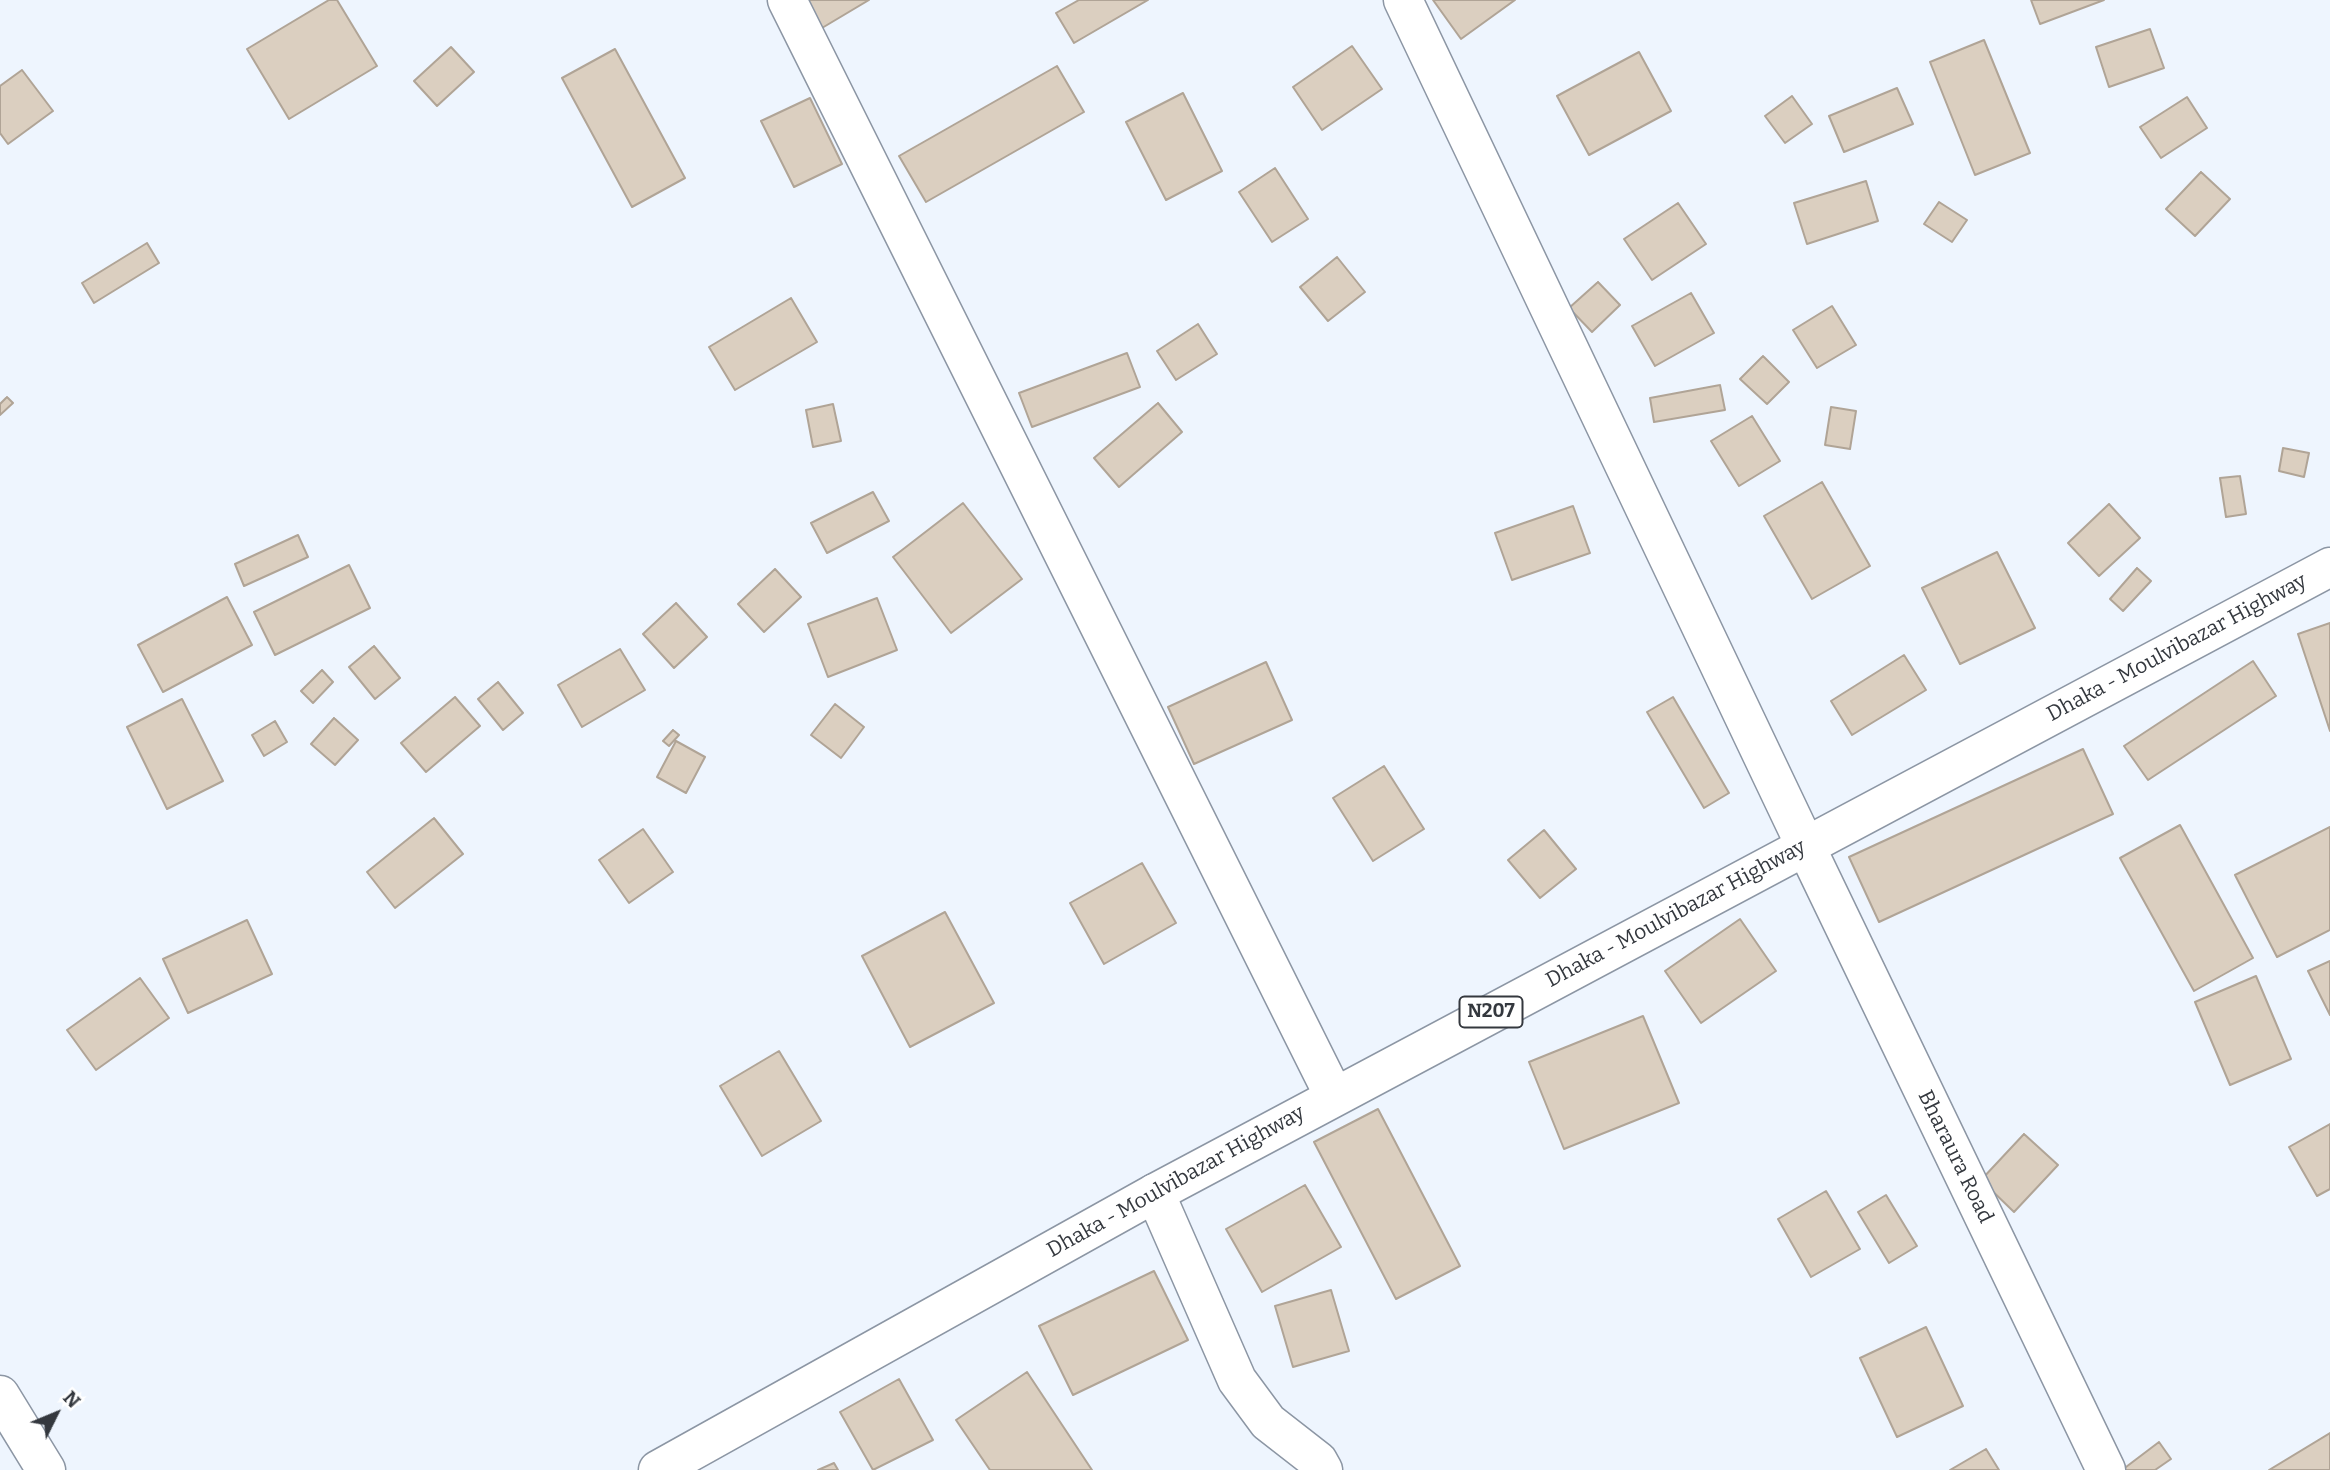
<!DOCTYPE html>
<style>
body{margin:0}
#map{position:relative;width:2330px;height:1470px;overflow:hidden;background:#eef5fe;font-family:Bitter,serif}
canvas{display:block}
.north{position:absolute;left:21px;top:1379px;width:70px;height:70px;-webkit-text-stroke:5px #fff;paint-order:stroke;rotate:47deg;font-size:19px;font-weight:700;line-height:28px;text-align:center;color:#34383e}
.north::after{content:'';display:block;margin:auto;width:24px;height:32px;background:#34383e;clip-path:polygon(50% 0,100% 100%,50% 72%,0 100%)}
</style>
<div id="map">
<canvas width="2330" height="1470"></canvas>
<div class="north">N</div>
</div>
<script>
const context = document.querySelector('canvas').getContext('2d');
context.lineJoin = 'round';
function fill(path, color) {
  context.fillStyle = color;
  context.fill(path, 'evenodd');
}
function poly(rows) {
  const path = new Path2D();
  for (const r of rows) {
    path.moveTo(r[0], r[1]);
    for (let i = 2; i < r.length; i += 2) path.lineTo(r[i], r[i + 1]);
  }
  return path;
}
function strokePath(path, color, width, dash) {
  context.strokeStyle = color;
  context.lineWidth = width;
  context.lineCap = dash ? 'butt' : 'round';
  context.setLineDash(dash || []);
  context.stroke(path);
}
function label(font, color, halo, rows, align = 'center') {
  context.font = font + ' Bitter,serif';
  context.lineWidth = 5;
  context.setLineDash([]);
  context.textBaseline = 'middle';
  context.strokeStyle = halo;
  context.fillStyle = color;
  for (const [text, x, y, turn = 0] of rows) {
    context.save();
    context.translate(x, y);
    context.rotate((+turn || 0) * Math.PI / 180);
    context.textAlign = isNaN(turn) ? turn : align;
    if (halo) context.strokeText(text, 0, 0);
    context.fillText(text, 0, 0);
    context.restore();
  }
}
const building = poly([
 [329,0,337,0,377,66,289,119,247,49,329,0],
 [806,0,869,0,822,28,806,0],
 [1079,0,1148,0,1074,43,1056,13,1079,0],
 [1433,0,1515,0,1461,39,1433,0],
 [2031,0,2104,0,2040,24,2031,0],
 [2150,29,2164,68,2109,87,2096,47,2150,29],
 [1984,40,2030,153,1975,175,1930,62,1984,40],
 [1352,46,1382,89,1322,130,1293,87,1352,46],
 [451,47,474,72,437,106,414,81,451,47],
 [615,49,685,178,632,207,562,78,615,49],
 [1639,52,1671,111,1589,155,1557,96,1639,52],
 [1057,66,1084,112,926,202,899,156,1057,66],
 [22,70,53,111,8,144,0,133,0,86,22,70],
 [1897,88,1913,124,1844,152,1829,116,1897,88],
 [1183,93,1222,171,1166,200,1126,122,1183,93],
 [1792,96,1812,124,1785,143,1765,116,1792,96],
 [2187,97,2207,128,2161,158,2140,127,2187,97],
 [810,98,842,164,794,187,761,121,810,98],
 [1275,168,1308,219,1272,242,1239,192,1275,168],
 [2201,172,2230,199,2195,236,2166,209,2201,172],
 [1866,181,1878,221,1807,244,1794,203,1866,181],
 [1939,202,1967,220,1952,242,1924,224,1939,202],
 [1678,203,1706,244,1652,280,1624,239,1678,203],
 [147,243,159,263,94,303,82,283,147,243],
 [1337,257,1365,292,1328,321,1300,287,1337,257],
 [1598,282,1620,305,1592,332,1569,308,1598,282],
 [1691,293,1714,333,1655,366,1632,326,1691,293],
 [791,298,817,342,735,390,709,347,791,298],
 [1832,306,1856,345,1817,368,1793,330,1832,306],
 [1198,324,1217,354,1176,380,1157,351,1198,324],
 [1127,353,1140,387,1032,427,1019,393,1127,353],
 [1763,356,1789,382,1767,404,1740,379,1763,356],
 [1720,385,1725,410,1654,422,1650,398,1720,385],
 [7,397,13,403,0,415,0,404,7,397],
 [1158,403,1182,432,1119,487,1094,458,1158,403],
 [833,404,841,441,813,447,806,410,833,404],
 [1831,407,1856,411,1850,449,1825,445,1831,407],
 [1752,416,1780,461,1739,486,1711,441,1752,416],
 [2283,448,2309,453,2304,477,2279,471,2283,448],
 [2240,476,2246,514,2226,517,2220,478,2240,476],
 [1822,482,1870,566,1812,599,1764,516,1822,482],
 [873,492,889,521,827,553,811,523,873,492],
 [963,503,1022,579,951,633,893,557,963,503],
 [2109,504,2140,538,2099,576,2068,543,2109,504],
 [1573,506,1590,553,1512,580,1495,533,1573,506],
 [298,535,308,557,244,586,235,564,298,535],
 [1997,552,2035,628,1960,664,1922,588,1997,552],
 [349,565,370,608,275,655,254,612,349,565],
 [2137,568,2151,581,2123,611,2110,599,2137,568],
 [775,569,801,597,764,632,738,604,775,569],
 [227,597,252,645,163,692,138,645,227,597],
 [877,598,897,650,828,677,808,624,877,598],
 [676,603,707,637,674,668,643,634,676,603],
 [2330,623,2330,731,2298,634,2330,623],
 [374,646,400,678,375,699,349,667,374,646],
 [620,649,645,690,582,727,558,685,620,649],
 [1904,655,1926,690,1852,735,1831,701,1904,655],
 [2253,661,2276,696,2148,780,2124,746,2253,661],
 [1266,662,1292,720,1194,764,1168,707,1266,662],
 [322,670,333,682,313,703,301,691,322,670],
 [498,682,523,713,503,730,478,699,498,682],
 [455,697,480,726,426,772,401,743,455,697],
 [1673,697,1729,793,1704,808,1647,712,1673,697],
 [182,699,223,781,167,809,127,727,182,699],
 [835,704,864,727,841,758,811,735,835,704],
 [334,718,358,740,335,765,311,744,334,718],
 [275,721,287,742,264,756,252,735,275,721],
 [673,730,679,735,669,746,663,741,673,730],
 [676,741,705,757,686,793,657,777,676,741],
 [2083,749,2113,814,1879,922,1849,857,2083,749],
 [1384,766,1424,829,1373,861,1333,798,1384,766],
 [434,818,463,854,395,908,367,872,434,818],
 [2180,825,2253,958,2194,991,2120,858,2180,825],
 [2330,827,2330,930,2277,957,2235,875,2330,827],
 [643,829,673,872,629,903,599,860,643,829],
 [1544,830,1576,869,1540,898,1508,860,1544,830],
 [1142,863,1176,923,1104,964,1070,903,1142,863],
 [945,912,994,1003,910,1047,862,956,945,912],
 [1740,919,1776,971,1701,1023,1665,971,1740,919],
 [247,920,272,974,188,1013,163,959,247,920],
 [2330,961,2330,1015,2308,971,2330,961],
 [2256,976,2291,1059,2230,1085,2195,1002,2256,976],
 [140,978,169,1018,96,1070,67,1030,140,978],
 [1643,1016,1679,1103,1564,1149,1529,1062,1643,1016],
 [779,1051,821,1121,762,1156,720,1086,779,1051],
 [1378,1109,1460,1266,1396,1299,1314,1142,1378,1109],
 [2330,1124,2330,1189,2317,1196,2289,1147,2330,1124],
 [2024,1134,2058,1165,2014,1212,1981,1180,2024,1134],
 [1305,1185,1341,1247,1262,1292,1226,1229,1305,1185],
 [1826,1191,1860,1249,1811,1277,1778,1219,1826,1191],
 [1886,1195,1917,1246,1889,1263,1858,1212,1886,1195],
 [1154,1271,1188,1340,1073,1395,1039,1326,1154,1271],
 [1331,1290,1349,1351,1293,1367,1275,1306,1331,1290],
 [1926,1327,1963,1406,1897,1437,1860,1358,1926,1327],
 [1027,1372,1092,1470,990,1470,956,1420,1027,1372],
 [899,1379,933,1440,873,1470,840,1412,899,1379],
 [2330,1433,2330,1470,2269,1470,2330,1433],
 [2159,1442,2171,1459,2155,1470,2122,1470,2159,1442],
 [1986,1449,1999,1470,1950,1470,1986,1449],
 [834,1463,838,1470,818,1470,834,1463]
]);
const minor = poly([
 [787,0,1334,1096],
 [1403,0,1805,845],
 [1155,1193,1237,1380,1268,1422,1318,1461,1323,1470],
 [0,1395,46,1470]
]);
const major = poly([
 [1805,845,2106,1470]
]);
const highway = poly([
 [658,1470,1155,1193,2330,567]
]);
const shields = [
 [1491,1012,63]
];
const shieldNames = [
 ["N207",1491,1012]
];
const streetNames = [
 ["Dhaka - Moulvibazar Highway",2177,648,-28],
 ["Dhaka - Moulvibazar Highway",1676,914,-28],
 ["Bharaura Road",1955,1157,64],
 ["Dhaka - Moulvibazar Highway",1176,1182,-29]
];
fill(building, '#dbcfc0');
strokePath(building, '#b0a496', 2);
strokePath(minor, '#8c96a4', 41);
strokePath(major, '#8c96a4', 41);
strokePath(highway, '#8c96a4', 41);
strokePath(minor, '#fff', 38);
strokePath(major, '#fff', 38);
strokePath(highway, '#fff', 38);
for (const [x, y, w] of shields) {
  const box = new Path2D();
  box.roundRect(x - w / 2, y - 15.5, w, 31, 5);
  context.fillStyle = '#fff';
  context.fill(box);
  strokePath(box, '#34383e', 2);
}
label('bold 19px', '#34383e', null, shieldNames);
label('21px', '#34383e', '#fff', streetNames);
</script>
